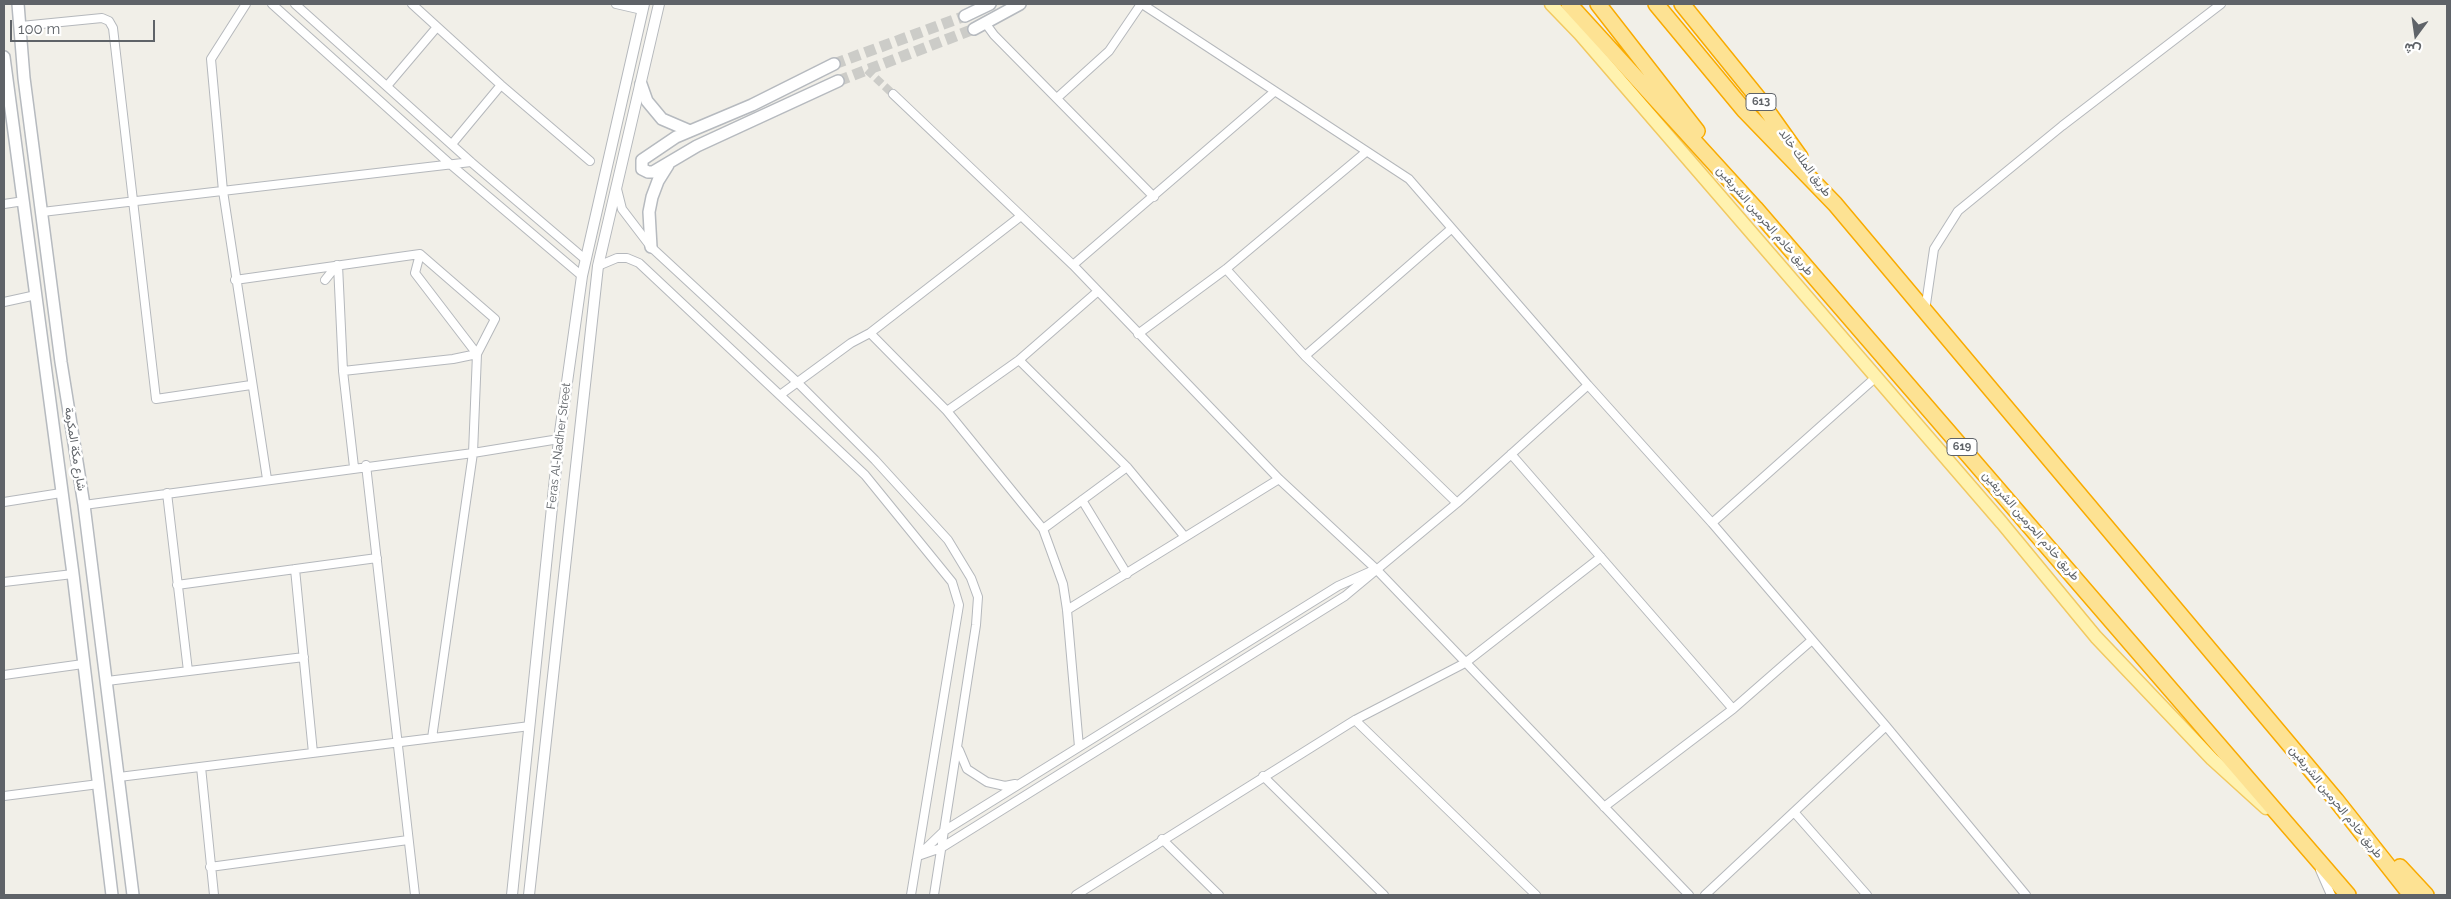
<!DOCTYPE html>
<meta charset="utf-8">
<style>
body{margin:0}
#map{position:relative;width:2451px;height:899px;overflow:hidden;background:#f1efe8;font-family:Raleway,Vazirmatn,sans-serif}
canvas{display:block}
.frame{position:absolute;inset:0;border:5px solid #5f6368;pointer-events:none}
.north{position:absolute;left:2391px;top:10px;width:50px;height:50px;-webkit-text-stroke:4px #fff;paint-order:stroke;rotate:194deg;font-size:14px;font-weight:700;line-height:20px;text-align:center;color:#5f6368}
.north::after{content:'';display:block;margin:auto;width:18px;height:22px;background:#5f6368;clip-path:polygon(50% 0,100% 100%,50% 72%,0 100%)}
.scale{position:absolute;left:10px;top:20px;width:145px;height:22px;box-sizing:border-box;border:2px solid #5f6368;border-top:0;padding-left:6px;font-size:15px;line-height:18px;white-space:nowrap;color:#5f6368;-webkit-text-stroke:4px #fff;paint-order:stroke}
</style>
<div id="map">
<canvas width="2451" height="899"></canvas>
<div class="frame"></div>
<div class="north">ش</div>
<div class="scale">100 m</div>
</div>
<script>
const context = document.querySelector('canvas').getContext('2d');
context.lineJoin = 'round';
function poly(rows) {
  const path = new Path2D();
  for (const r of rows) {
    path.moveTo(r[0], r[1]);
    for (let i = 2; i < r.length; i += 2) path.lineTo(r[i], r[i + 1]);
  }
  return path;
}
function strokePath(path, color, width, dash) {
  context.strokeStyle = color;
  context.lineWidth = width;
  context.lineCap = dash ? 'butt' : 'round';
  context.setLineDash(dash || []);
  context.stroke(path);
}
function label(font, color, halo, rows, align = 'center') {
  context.font = font + ' Raleway,Vazirmatn,sans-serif';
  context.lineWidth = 5;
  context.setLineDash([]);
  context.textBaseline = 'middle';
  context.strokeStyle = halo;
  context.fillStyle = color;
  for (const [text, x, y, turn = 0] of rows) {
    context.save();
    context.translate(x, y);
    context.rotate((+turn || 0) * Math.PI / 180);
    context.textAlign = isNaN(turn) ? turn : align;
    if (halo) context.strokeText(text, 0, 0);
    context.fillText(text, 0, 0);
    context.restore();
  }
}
const minorTunnel = poly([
 [867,70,893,94]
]);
const secondaryTunnel = poly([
 [834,64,965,16],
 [838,81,974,29]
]);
const minor = poly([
 [246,4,211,59,223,191,267,479],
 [272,4,450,164,582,276],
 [295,4,471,162,586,260],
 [412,4,501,85,590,161],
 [616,4,642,10],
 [1142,4,1409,179,1588,385],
 [986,24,994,35,1154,197],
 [21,26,102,18,109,21,113,28,156,399,251,385],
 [387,86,437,27],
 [893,94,1073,265,1279,479,1376,569,1689,895],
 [1057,98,1109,51,1141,4],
 [452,144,501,85],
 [617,189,622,209,651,247,797,382,875,460,948,540,971,578,978,597,976,625,934,895],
 [4,204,24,201],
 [42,212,471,162],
 [420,254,415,273,477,354,473,453,432,738],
 [338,265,343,371,354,467],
 [1073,265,1274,92],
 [598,266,617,258,627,258,639,263,865,475,952,582,959,605,911,895],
 [1226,269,1305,356,1457,503],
 [235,280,420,254,495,319,477,354,453,359,343,371],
 [325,280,337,265],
 [4,302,36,295],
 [1925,311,1934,249,1958,211,2062,126,2221,4],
 [870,333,947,411,1043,529,1063,584,1067,610,1079,747],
 [1138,334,1226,269,1366,152],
 [1305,356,1451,229],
 [1019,360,1127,467,1185,537],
 [780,395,851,343,870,333,1021,216],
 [947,411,1019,360,1097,292],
 [1511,454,1733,709],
 [366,465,415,895],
 [167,493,188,671],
 [1082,500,1127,574],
 [4,502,61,493],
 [84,505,473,453,559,439],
 [1712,523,1886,726,2026,895],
 [1043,529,1127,467],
 [295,569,313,753],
 [1376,569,1338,586,944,831,918,856,941,848,1345,596,1457,503,1588,385,1712,523,1875,378],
 [4,582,73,574],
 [177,585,377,558],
 [1067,610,1279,479],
 [4,675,83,664],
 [107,681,304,657],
 [1355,720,1536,895],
 [959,750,967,769,987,782,1005,786,1015,784],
 [201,767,214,895],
 [1263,776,1384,895],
 [119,777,530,726],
 [4,796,99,784],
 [1604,807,1733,709,1812,640],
 [1794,812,1867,895],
 [1162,839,1219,895],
 [210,867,408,840],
 [2320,870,2331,895],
 [1076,895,1355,720,1465,663,1601,557],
 [1705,895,1886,726]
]);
const tertiary = poly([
 [512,895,559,439,582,276,644,4],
 [529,895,598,266,659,4]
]);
const secondary = poly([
 [18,4,24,78,61,362,84,505,133,895],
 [965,16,990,4],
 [974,29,1020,4],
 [4,57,73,574,112,895],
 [834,64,752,105,676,137,642,160,642,169,648,172,653,172,697,146,838,81],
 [641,84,647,101,662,119,690,131],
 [651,247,649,212,652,197,658,181,668,165]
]);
const primary = poly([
 [1551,4,1580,34,2002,523,2096,637,2212,759,2266,808]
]);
const motorway = poly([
 [1569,4,1755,208,2348,895],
 [1598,4,1697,131],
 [1656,4,1744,110,1835,204,2336,800,2411,895],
 [1682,4,1758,98,1800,157],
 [2400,867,2426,895]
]);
const shields = [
 [1761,102,30],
 [1962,447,30]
];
const shieldNames = [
 ["613",1761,102],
 ["619",1962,447]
];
const streetNames = [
 ["طريق الملك خالد",1805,163,54],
 ["طريق خادم الحرمين الشريفين",1765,221,49],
 ["Feras Al-Nadher Street",559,446,-83],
 ["شارع مكة المكرمة",75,449,81],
 ["طريق خادم الحرمين الشريفين",2031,526,49],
 ["طريق خادم الحرمين الشريفين",2336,802,51]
];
strokePath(minorTunnel, '#ccccc8', 8, [8, 4]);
strokePath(secondaryTunnel, '#ccccc8', 11, [11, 5.5]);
strokePath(minor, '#b5b8bc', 10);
strokePath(tertiary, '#b5b8bc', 12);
strokePath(secondary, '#b6babf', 14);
strokePath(primary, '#f2c960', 15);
strokePath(motorway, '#f9ab00', 18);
strokePath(minor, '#fff', 8);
strokePath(tertiary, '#fff', 10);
strokePath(secondary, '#fff', 11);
strokePath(primary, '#fff2af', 12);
strokePath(motorway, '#fde293', 15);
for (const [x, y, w] of shields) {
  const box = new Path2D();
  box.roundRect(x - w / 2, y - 8.5, w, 17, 4);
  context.fillStyle = '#fff';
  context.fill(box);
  strokePath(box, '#5f6368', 1);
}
label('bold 11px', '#5f6368', null, shieldNames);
label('12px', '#5f6368', '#fff', streetNames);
</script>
